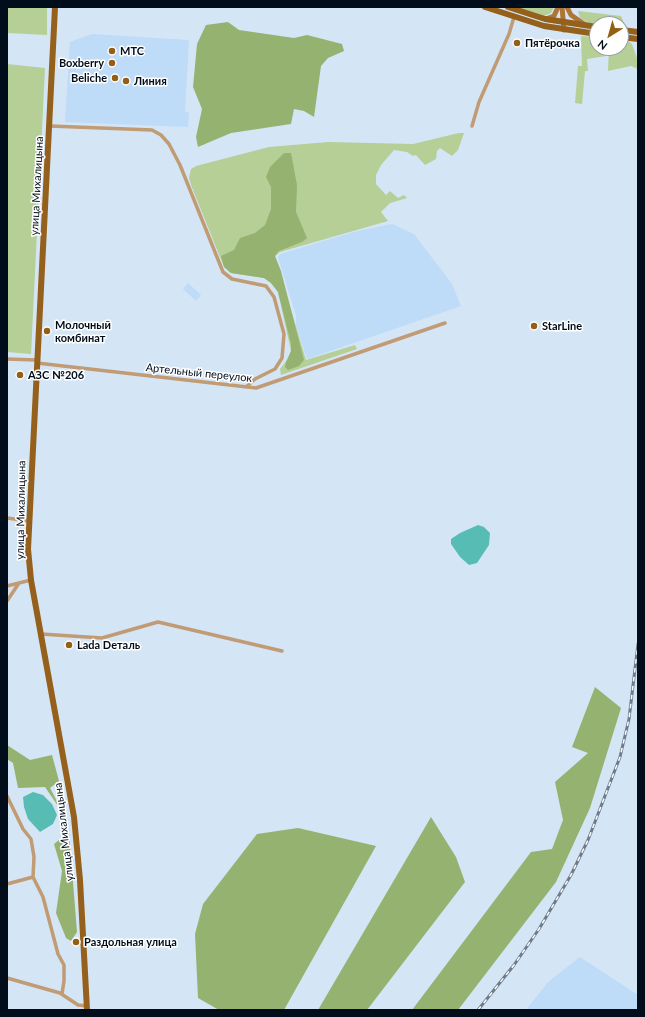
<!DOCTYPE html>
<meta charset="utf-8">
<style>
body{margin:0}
#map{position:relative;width:645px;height:1017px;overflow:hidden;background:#d4e5f6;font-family:Lato,sans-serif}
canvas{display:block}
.frame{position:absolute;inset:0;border:8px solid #010d1b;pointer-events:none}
.north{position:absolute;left:589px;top:16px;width:40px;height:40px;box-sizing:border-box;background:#fff;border:1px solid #999ea4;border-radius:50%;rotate:217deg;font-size:11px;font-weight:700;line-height:16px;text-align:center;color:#010d1b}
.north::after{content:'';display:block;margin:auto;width:14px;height:18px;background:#945e15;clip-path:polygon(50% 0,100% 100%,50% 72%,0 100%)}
</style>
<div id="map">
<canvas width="645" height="1017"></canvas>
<div class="frame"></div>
<div class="north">N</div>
</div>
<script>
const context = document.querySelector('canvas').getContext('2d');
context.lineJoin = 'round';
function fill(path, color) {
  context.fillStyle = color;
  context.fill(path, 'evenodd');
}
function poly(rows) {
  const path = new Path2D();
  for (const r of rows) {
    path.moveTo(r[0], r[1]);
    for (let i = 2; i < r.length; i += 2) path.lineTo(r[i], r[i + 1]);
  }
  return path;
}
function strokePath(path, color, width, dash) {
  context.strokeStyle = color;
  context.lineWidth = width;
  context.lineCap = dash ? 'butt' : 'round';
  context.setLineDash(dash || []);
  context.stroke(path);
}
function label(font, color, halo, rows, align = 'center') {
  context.font = font + ' Lato,sans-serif';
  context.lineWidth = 3;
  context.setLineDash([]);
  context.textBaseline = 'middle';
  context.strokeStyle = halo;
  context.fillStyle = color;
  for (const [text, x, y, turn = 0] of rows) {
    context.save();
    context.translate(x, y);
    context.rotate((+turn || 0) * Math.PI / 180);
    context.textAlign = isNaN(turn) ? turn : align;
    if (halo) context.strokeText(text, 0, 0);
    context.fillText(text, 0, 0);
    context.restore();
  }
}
const built = poly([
 [92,34,189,40,185,111,189,113,188,127,65,122,70,42],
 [392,224,414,234,452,284,461,306,307,359,296,325,296,315,278,258,280,254,357,231],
 [188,283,201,295,196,301,183,289],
 [580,957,638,995,638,1010,526,1010,548,982]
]);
const green = poly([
 [7,7,47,7,47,35,7,33],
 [516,7,554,7,551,13,544,16],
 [578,11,621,16,624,23,621,27,621,24,588,23,580,18],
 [581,36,597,37,597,48,606,48,606,56,587,59,588,71,585,71,582,104,575,103,578,66,582,66],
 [621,40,627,40,632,44,638,61,638,69,631,66,608,71,609,48,621,48],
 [7,64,45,68,31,354,7,352],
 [459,133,464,133,458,150,452,156,440,148,437,151,436,159,425,165,416,155,413,156,407,152,394,150,381,165,376,175,376,184,386,195,390,191,398,198,404,195,407,198,390,203,381,212,388,221,280,252,275,256,306,360,355,345,357,349,281,375,280,369,288,359,291,351,278,292,271,283,264,278,231,273,224,267,191,185,189,178,191,169,196,166,269,147,328,142,413,144]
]);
const forest = poly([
 [228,22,239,30,294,38,307,35,342,44,344,51,328,58,321,66,314,117,304,111,294,109,291,124,231,133,198,147,196,137,202,109,193,87,197,44,206,25],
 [284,153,291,153,297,185,296,212,307,238,302,242,279,251,275,256,281,271,304,360,299,366,288,370,285,367,286,362,291,351,291,344,278,292,271,283,264,278,231,273,224,267,221,256,234,250,240,238,255,233,265,225,271,209,271,187,266,177,270,167],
 [595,687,621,708,590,808,556,882,458,1010,412,1010,531,852,552,849,563,820,555,782,588,753,572,747],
 [7,745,30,760,52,755,59,781,50,788,61,809,61,816,58,806,45,787,18,788,13,763,7,759],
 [431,817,456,857,465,882,367,1010,318,1010],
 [298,828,376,846,284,1010,219,1010,198,998,195,934,203,904,257,834],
 [69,832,77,932,71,941,66,938,56,913,62,871,54,844]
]);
const water = poly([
 [478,525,484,527,490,533,489,545,477,563,469,565,460,557,451,544,451,539,460,533],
 [33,792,43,795,52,804,57,815,53,824,40,832,28,819,24,807,23,797]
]);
const minor = poly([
 [50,126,152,130,161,135,169,144,180,165,223,272,232,279,266,286,274,297,284,334,282,358,275,369,255,379,246,387],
 [472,126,479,102,509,34,514,17],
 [7,359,36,360],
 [37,363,256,388,445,323],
 [7,518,29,521],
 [7,586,31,580],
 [7,601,19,583],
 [41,634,102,638,158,622,282,651],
 [7,796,23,829,31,839,34,857,33,877,43,897,58,954,64,965,64,981,62,994],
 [7,884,33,877],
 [7,978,60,993,78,1005,87,1006]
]);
const secondary = poly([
 [562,7,564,30],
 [567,7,571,15,584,24],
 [546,19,554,16,558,7]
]);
const primary = poly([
 [55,7,28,549,31,580,74,817,80,880,87,1010],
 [485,7,544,26,597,34],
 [508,7,545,19,597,27],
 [621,30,638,32],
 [621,37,638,39]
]);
const rail = poly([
 [478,1010,514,965,539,929,571,875,588,840,620,757,629,719,638,644]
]);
const markers = [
 [517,43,4,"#945e15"],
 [112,51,4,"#945e15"],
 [112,63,4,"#945e15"],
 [115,78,4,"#945e15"],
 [126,81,4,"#945e15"],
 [534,326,4,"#945e15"],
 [47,331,4,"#945e15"],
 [20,375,4,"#945e15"],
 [69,645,4,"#945e15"],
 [76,942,4,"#945e15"]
];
const poiNames = [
 ["Пятёрочка",525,43],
 ["МТС",120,51],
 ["Boxberry",104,63,"right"],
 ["Beliche",107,78,"right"],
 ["Линия",134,81],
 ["Молочный",55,325],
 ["комбинат",55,338],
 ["StarLine",542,326],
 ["АЗС №206",28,375],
 ["Lada Dеталь",77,645],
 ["Раздольная улица",84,942]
];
const streetNames = [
 ["улица Михалицына",37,186,-87],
 ["Артельный переулок",199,373,6],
 ["улица Михалицына",21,510,-89],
 ["улица Михалицына",64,832,-97]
];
fill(built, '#bedbf8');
fill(green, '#b5cf97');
fill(forest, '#95b270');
fill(water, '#57bdb4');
strokePath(minor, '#c09b73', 3.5);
strokePath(secondary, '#ad7636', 5);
strokePath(primary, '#95601b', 6);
strokePath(rail, '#6d7b8b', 3);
strokePath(rail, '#fff', 1.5, [4.5]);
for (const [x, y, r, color] of markers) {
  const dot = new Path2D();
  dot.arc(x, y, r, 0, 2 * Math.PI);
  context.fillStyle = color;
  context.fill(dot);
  strokePath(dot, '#fff', 1.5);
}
label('bold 11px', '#010d1b', '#fff', poiNames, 'left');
label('11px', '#010d1b', '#fff', streetNames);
</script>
